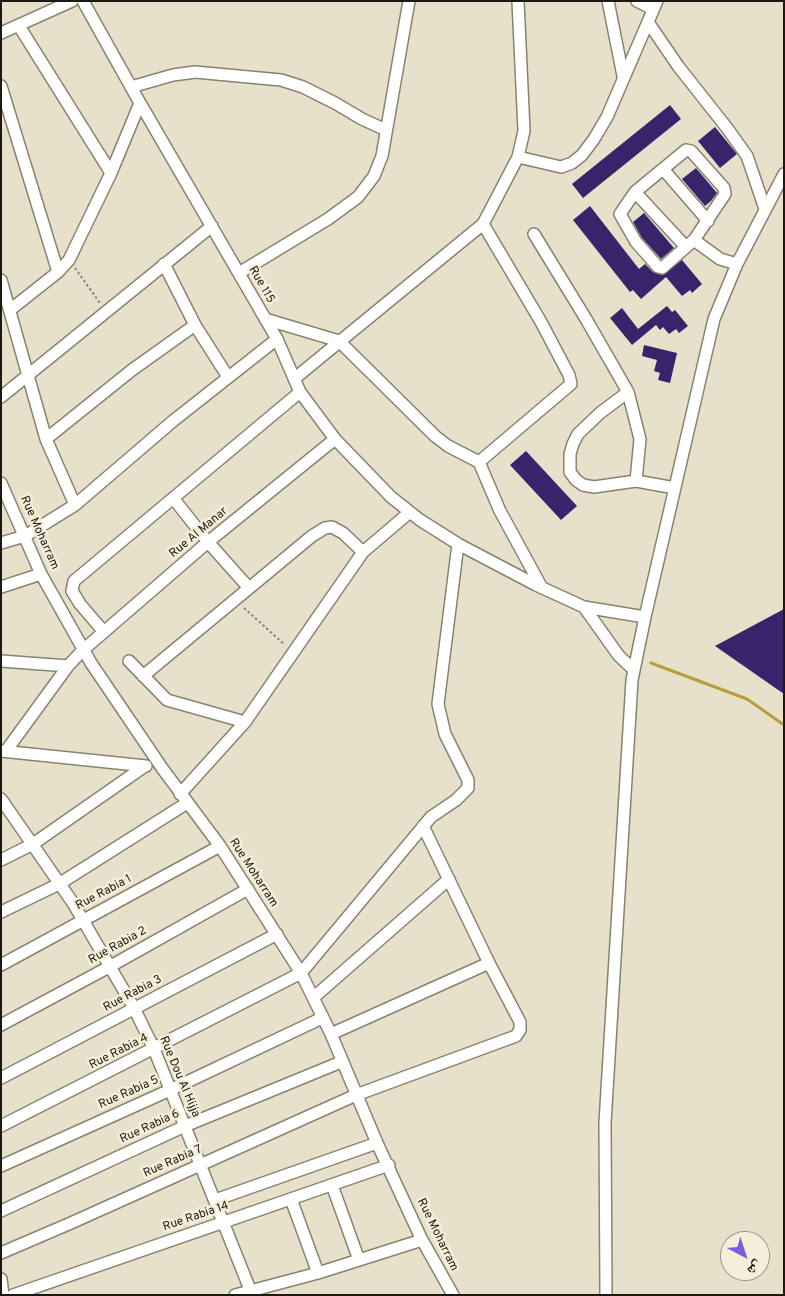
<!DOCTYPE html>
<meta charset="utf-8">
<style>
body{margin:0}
#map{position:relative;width:785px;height:1296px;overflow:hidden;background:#e7e1cc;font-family:Overpass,"Noto Naskh Arabic",sans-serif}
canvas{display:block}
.frame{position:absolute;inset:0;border:2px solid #1b1912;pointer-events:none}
.north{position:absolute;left:720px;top:1231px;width:50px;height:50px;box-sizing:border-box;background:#f5eed9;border:1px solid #9e9989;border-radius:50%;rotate:140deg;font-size:14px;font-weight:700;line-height:20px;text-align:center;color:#1b1912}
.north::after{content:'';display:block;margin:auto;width:18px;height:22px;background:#7d5dd8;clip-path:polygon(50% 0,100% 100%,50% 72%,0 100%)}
</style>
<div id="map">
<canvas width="785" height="1296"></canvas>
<div class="frame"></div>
<div class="north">ش</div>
</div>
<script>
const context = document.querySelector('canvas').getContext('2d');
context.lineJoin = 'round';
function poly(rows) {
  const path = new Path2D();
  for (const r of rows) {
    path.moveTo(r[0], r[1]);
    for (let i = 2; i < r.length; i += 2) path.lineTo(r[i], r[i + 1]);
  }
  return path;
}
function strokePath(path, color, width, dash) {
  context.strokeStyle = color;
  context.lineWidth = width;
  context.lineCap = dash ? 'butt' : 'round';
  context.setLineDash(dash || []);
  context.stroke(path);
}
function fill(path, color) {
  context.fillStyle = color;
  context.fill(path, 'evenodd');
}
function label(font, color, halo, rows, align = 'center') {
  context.font = font + ' Overpass,sans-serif';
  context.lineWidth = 5;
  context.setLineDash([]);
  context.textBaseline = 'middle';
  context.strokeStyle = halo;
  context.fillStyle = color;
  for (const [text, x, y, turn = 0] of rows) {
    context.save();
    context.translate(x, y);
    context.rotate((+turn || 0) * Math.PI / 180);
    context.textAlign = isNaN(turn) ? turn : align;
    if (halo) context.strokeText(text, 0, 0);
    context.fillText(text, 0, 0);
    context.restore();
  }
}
const stream = poly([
 [651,663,747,699,784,725]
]);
const building = poly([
 [670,105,681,119,583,198,572,184],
 [715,127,737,154,720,168,698,141],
 [696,168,717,193,711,201,705,206,682,179],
 [590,206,639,269,645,264,653,272,663,275,682,260,702,284,692,293,690,290,682,296,666,277,641,299,633,290,630,292,573,220],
 [644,213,674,248,661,259,642,238,633,222],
 [667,306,672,312,668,315,675,310,688,326,679,333,676,329,669,334,663,327,660,330,656,325,632,345,610,318,622,308,638,329],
 [644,345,677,353,670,383,658,380,660,373,654,371,657,360,642,356],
 [526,451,577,506,561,520,510,465],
 [784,609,784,694,715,646]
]);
const path = poly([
 [75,268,100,303],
 [244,608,285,645]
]);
const minor = poly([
 [83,1,140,103,277,339,300,392,335,439,391,497,420,520,458,544,536,585,584,607,645,617],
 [518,1,524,131,518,157],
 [608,1,623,76],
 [637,1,653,9],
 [648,22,678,66,727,128,747,156,765,209],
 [19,26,111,173],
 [1,33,72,1],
 [1,86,58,272],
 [131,87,173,75,195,72,281,80,303,87,335,103,362,119,386,130],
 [686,150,691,151,724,188,725,194,694,240,662,268,658,267,636,242,620,214,635,192,686,150],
 [663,169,708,221],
 [635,192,686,247],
 [534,234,586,319,628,392,640,439,636,481],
 [694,240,720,259,737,264],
 [164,264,195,325,228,377],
 [239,273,328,219,358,197,374,176,382,156,409,1],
 [1,280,46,439,75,505],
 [10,310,58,272,69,260,111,173,140,103],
 [265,319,339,341,435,436,448,446,479,462,500,511,542,588],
 [294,379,483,224,518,157,561,167,572,163,582,155,594,139,607,117,657,1],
 [628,392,600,413,578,434,573,444,570,454,570,472,576,480,583,485,594,487,636,481,675,488],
 [1,397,212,226],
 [46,439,132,370,195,325],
 [479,462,571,384,569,375,541,322,483,224],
 [1,483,41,574,91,663,162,768,220,846,301,973,331,1034,377,1143,421,1238,453,1295],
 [173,498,208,542,249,588],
 [1,543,25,536,75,505,173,421,277,339],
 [1,587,41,574],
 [584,607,619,656,634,670],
 [104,632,80,604,72,591,74,581,300,392],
 [1,661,68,666],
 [129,661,167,700,245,722],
 [143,676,312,536,325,528,332,527,343,533,363,552],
 [1,751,146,766],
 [6,751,68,666,83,650,208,542,335,439],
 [180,794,245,722,363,552,410,512],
 [1,799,73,903,134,1008,154,1049,251,1292],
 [1,860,33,844,145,766],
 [1,912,59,884,187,803],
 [1,965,220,846],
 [313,998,449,879],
 [1,1025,109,967,248,889],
 [331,1034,489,963],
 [1,1078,277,934],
 [1,1126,301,973,431,817,456,800,468,788,468,780,445,734,438,704,458,544],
 [1,1166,170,1090,322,1018],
 [332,1185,359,1260],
 [291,1199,318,1273],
 [215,1200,377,1143],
 [1,1211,185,1126,341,1062],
 [1,1253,71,1223,356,1095,516,1036,520,1030,520,1022,489,963,423,826],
 [1,1279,3,1295],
 [13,1295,389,1165],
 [235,1295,318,1273,422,1240],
 [606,1295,605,1123,632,680,645,617,714,319,737,264,784,174]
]);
const streetNames = [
 ["Rue 115",261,285,60],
 ["Rue Moharram",39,533,66],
 ["Rue Al Manar",199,533,-40],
 ["Rue Moharram",253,873,57],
 ["Rue Rabia 1",104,893,-28],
 ["Rue Rabia 2",118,946,-29],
 ["Rue Rabia 3",133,994,-28],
 ["Rue Rabia 4",119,1052,-27],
 ["Rue Dou Al Hijja",179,1077,67],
 ["Rue Rabia 5",129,1093,-24],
 ["Rue Rabia 6",150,1127,-25],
 ["Rue Rabia 7",173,1162,-24],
 ["Rue Rabia 14",196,1217,-19],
 ["Rue Moharram",437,1235,64]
];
strokePath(stream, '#b89d3e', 3);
fill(building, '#38246a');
strokePath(minor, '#88836f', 14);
strokePath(path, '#888475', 2, [2.5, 2.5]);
strokePath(minor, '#fff', 11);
label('12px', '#1b1912', '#f5eed9', streetNames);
</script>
